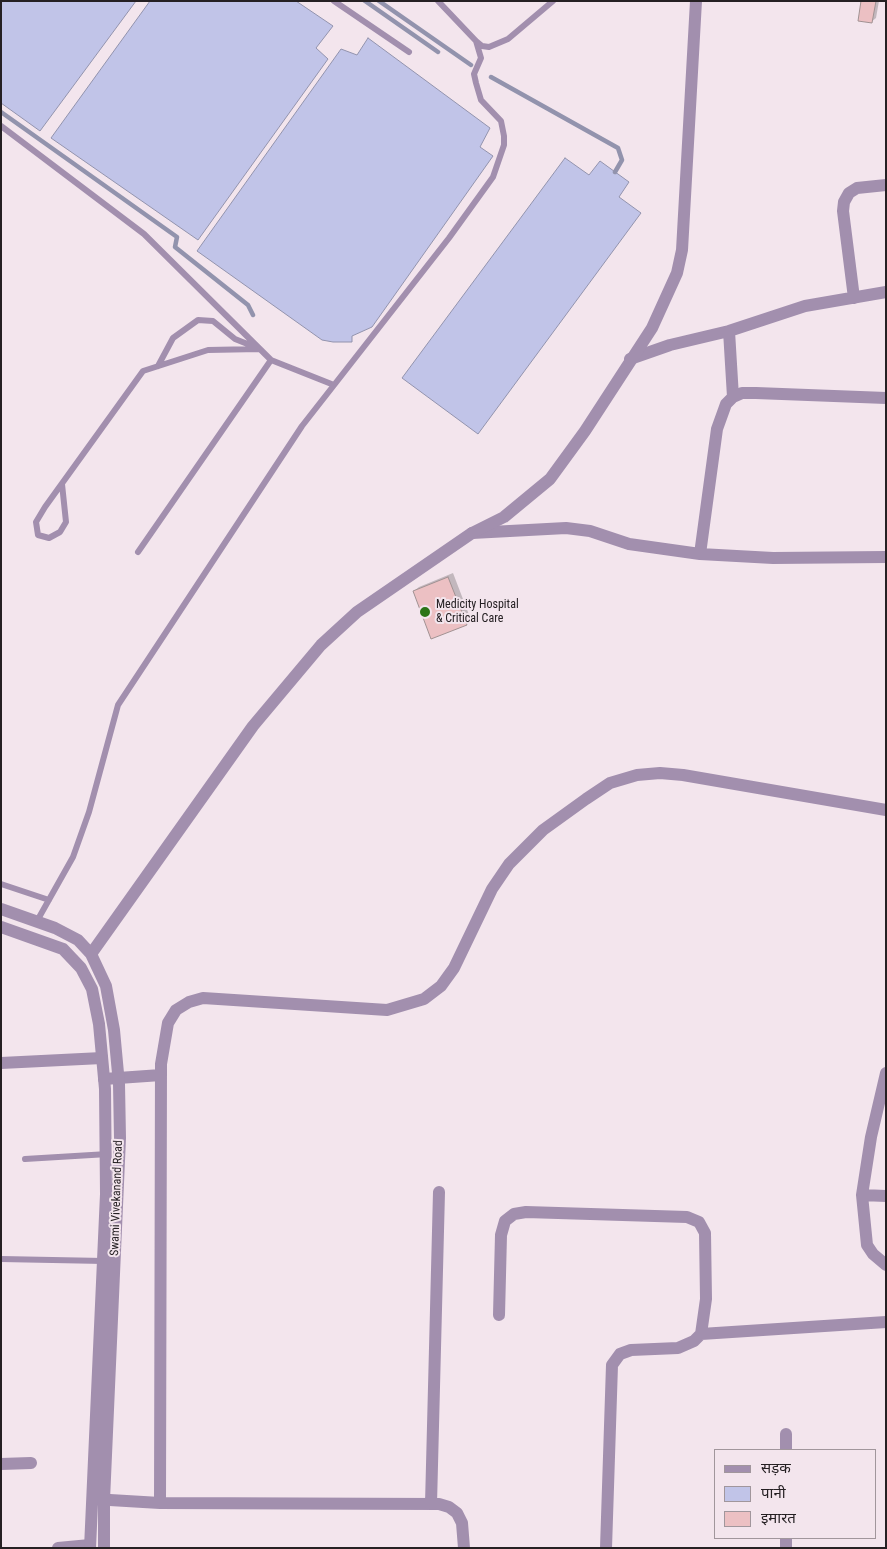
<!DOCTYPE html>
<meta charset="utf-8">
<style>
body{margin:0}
#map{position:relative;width:887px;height:1549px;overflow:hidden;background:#f3e5ed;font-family:"Roboto Condensed","Noto Sans Devanagari",sans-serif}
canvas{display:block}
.frame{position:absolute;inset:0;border:2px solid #252023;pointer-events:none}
.legend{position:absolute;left:714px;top:1449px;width:162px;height:90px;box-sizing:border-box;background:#f3e5ed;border:1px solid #a1969c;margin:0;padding:6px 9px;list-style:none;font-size:15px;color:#252023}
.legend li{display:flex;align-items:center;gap:10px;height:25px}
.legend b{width:25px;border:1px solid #a1969c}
</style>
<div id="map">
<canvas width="887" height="1549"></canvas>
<div class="frame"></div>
<ul class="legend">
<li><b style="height:6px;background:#a28fae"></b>सड़क</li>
<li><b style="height:14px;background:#c1c4e8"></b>पानी</li>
<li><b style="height:14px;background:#ecc0c3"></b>इमारत</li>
</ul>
</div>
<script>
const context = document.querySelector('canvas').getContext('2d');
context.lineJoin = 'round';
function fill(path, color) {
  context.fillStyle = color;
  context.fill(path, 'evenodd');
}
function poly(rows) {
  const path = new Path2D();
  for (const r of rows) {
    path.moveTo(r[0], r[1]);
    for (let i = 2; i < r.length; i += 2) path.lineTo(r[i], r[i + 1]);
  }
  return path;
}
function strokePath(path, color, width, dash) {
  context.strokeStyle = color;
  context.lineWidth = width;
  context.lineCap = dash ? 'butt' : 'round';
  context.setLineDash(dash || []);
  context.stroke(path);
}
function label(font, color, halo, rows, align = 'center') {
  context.font = font + ' "Roboto Condensed",sans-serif';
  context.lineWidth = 4;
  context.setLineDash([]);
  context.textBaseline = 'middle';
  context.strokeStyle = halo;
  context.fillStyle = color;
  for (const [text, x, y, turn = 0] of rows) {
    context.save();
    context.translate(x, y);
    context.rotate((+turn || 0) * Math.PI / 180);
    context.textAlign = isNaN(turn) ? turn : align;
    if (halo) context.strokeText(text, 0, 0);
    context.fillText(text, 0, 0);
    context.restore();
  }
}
const water = poly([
 [1,1,136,1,40,131,1,103,1,1],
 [150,1,296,1,333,26,316,48,328,59,198,240,51,138,150,1],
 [368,38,490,128,480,147,493,156,372,327,352,336,352,342,333,342,322,340,197,251,341,49,357,55,368,38],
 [565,158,589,175,600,161,629,182,619,197,641,213,478,434,402,378,565,158]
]);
const shadow = poly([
 [863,1,879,1,876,18,871,22],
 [453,573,471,620,466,624,414,591,419,587]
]);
const stream = poly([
 [365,1,438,52],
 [379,1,471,65],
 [491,77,618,148,622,160,615,172],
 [1,112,177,237,175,247,248,305,253,315]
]);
const building = poly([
 [861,1,876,1,872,23,858,21,861,1],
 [448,577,467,625,431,639,413,591,448,577]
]);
const service = poly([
 [334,1,409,52],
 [438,1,476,41,482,46,489,47,508,39,553,1],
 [1,126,144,234,271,360,334,385],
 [158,366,173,338,198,320,213,321,235,339,255,347],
 [62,484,66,522,60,532,49,538,38,535,36,522,45,507,143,371,208,350,259,349],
 [138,552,271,360],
 [1,884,49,900],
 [37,921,73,857,89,812,118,705,302,426,449,238,493,177,504,145,504,136,501,121,481,100,476,83,474,74,481,58,476,41],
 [25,1159,108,1154],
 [1,1259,104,1261]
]);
const minor = poly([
 [854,298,843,211,844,202,849,193,857,188,886,185],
 [729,331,733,397],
 [630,359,670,345,729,331,805,306,886,292],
 [472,533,566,528,590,531,629,544,700,554,773,558,886,557],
 [700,554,717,429,726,404,733,397,742,393,756,393,886,398],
 [1,1063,102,1058],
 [886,1073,871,1137,862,1195,867,1245,873,1254,886,1265],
 [104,1079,161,1075],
 [862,1195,886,1196],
 [499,1315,501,1235,505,1221,514,1214,526,1212,687,1217,699,1222,705,1233,706,1299,701,1334,694,1341,678,1348,631,1350,620,1354,612,1365,606,1548],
 [701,1334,886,1322],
 [786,1450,786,1434],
 [1,1464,31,1463],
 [93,1499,160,1503,439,1504,449,1507,457,1513,462,1523,464,1548],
 [160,1503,161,1064,168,1023,176,1010,189,1002,203,998,387,1010,424,999,441,986,454,968,492,889,509,864,543,830,586,799,610,783,637,775,660,773,683,775,886,810],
 [431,1504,439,1192],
 [58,1548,90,1545],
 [786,1548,786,1538]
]);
const tertiary = poly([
 [1,909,55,928,78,940,91,954,106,986,114,1030,119,1084,120,1138,104,1500,104,1548],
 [1,927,63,949,81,968,92,989,99,1024,105,1089,106,1194,90,1548],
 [91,954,253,726,321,645,357,612,472,533,504,517,550,479,585,431,652,328,677,273,682,250,696,1]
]);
const markers = [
 [425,612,6,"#2c7416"]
];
const poiNames = [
 ["Medicity Hospital",436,605],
 ["& Critical Care",436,619]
];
const streetNames = [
 ["Swami Vivekanand Road",117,1198,-88]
];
fill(water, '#c1c4e8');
strokePath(water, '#9293ad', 1);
fill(shadow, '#0003');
strokePath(stream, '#9293ad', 4.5);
fill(building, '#ecc0c3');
strokePath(building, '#a09192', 1);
strokePath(service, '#a28fae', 6);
strokePath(minor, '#a28fae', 12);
strokePath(tertiary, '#a28fae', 12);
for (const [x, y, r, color] of markers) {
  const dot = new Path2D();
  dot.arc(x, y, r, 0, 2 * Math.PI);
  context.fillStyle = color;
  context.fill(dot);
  strokePath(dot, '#f3e5ed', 2);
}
label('12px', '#252023', '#f3e5ed', poiNames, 'left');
label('12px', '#252023', '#f3e5ed', streetNames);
</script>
